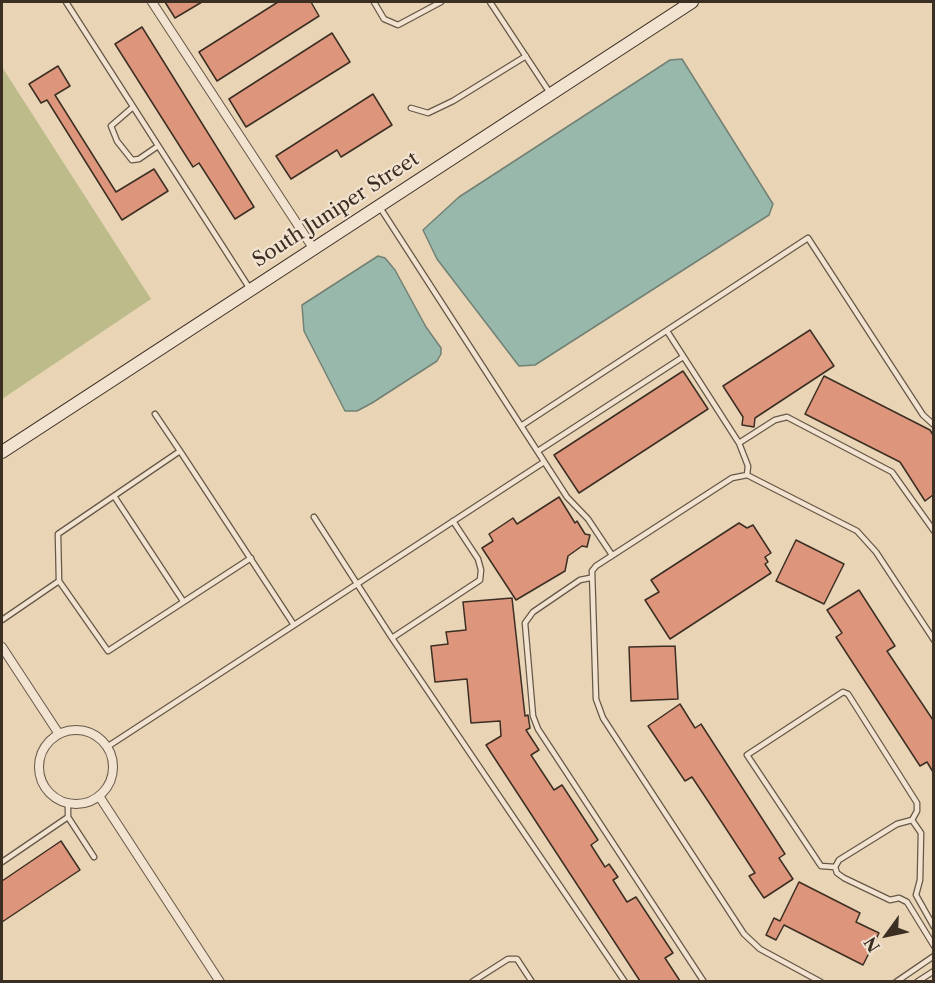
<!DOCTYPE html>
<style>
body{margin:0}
#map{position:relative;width:935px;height:983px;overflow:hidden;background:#e9d4b6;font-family:"Libre Caslon Text",serif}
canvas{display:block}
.frame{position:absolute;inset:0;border:3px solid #3b2e22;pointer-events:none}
.north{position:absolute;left:857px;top:905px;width:60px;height:60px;-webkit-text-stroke:4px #f1e3d0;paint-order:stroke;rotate:237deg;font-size:16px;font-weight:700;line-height:24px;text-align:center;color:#3b2e22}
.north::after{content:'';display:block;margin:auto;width:21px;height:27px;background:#3b2e22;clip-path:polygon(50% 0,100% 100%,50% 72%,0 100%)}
</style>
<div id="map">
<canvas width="935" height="983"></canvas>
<div class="frame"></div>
<div class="north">N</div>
</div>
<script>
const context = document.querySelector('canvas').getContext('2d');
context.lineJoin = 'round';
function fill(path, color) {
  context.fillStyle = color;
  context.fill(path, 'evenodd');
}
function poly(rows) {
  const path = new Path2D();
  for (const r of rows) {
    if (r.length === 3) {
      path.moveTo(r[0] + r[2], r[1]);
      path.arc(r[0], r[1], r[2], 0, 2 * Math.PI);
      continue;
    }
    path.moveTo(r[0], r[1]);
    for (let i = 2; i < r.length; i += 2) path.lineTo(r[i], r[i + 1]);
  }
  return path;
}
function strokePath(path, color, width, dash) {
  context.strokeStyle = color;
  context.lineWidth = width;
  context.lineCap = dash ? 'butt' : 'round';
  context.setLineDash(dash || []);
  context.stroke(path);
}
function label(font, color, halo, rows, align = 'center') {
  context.font = font + ' "Libre Caslon Text",serif';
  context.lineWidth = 4.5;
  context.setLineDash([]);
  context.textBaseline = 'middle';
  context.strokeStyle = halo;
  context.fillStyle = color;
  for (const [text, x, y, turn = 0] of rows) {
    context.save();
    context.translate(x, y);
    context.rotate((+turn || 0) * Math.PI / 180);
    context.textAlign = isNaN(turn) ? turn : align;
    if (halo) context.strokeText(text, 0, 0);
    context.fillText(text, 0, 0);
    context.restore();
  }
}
const green = poly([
 [2,67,151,299,2,399]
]);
const water = poly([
 [682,59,773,204,769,215,535,365,519,366,437,259,423,230,459,197,670,60,682,59],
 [378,256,385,258,395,270,426,327,441,348,441,354,437,361,372,403,357,411,345,411,304,331,302,305,378,256]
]);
const building = poly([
 [165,2,202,2,175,18,165,2],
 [278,2,311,2,319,16,217,81,199,52,278,2],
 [142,27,254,207,235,219,199,163,193,167,115,44,142,27],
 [332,33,350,62,246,127,229,99,332,33],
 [58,66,70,86,55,95,116,192,154,169,168,191,122,220,47,100,41,103,29,84,58,66],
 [373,94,392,125,341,157,337,150,291,179,276,156,373,94],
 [810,330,834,366,755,418,754,427,742,425,743,417,723,386,810,330],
 [683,371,708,409,579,493,554,455,683,371],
 [824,376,930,430,933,435,933,495,925,501,900,462,805,414,824,376],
 [559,497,575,523,577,521,585,534,590,535,587,547,582,546,568,556,565,571,516,600,482,548,493,541,489,534,513,518,517,524,559,497],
 [739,523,747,528,753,525,771,553,765,557,768,562,765,564,771,573,670,639,645,600,659,592,651,580,739,523],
 [796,540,844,564,824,604,776,581,796,540],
 [859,590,895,646,887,651,933,720,933,772,927,762,920,766,836,637,842,633,827,610,859,590],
 [512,598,525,716,528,715,530,728,526,730,539,750,531,755,554,790,562,785,598,840,591,845,605,867,609,864,618,877,613,880,627,902,636,897,673,953,665,958,680,981,640,981,486,745,501,736,500,721,471,723,467,679,435,682,431,646,448,644,446,632,466,630,463,602,512,598],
 [675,646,678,699,631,701,629,647,675,646],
 [680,704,695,728,701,724,785,854,779,858,793,879,764,898,749,876,755,873,706,798,692,777,685,781,648,726,680,704],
 [61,841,80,870,2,922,2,881,61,841],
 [799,882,860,913,856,922,879,933,863,965,784,925,776,940,766,935,774,918,780,921,799,882]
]);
const lane = poly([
 [66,2,250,289],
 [374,2,384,19,398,25,441,2],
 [490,2,550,93],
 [133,107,111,126,117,141,132,160,139,159,158,146],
 [411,108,428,113,453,101,526,56],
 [379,206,567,497,588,519,612,555],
 [667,331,739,443,748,466,747,475],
 [155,414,180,451],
 [521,426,808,238,923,415,934,425],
 [739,443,775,420,787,417,892,472,934,531],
 [538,451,683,357],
 [114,496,183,601],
 [314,517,392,638],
 [453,521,478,559,481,570,480,580,392,638,625,982],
 [590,578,580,580,533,612,525,623,533,716,538,729,704,982],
 [59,581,108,651,251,558],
 [2,620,59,581,58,534,180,451,294,625],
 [107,747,544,462],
 [68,802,68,817,94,857],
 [2,862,68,817],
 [835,867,821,866,747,755,843,692,848,694,917,803,917,811,912,820],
 [835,867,839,860,897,824,912,820,921,833,920,880,916,895,934,927],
 [835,867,837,873,844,878,890,900,899,898,907,902,934,946],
 [472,982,508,959,517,959,532,982],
 [821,982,760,949,744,934,603,718,596,699,592,571,596,566,732,478,747,475,857,531,876,552,934,640],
 [896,982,934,956],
 [917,982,934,971]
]);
const street = poly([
 [152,2,313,248],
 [2,647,59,734],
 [76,767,37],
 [99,796,220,982]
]);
const secondary = poly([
 [2,452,692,2]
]);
const streetNames = [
 ["South Juniper Street",336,210,-33]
];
fill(green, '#bcbb89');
fill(water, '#97b8ab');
strokePath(water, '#728174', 1.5);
fill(building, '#dd957c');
strokePath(building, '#3b2e22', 1.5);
strokePath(lane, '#665847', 7);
strokePath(street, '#665847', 10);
strokePath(secondary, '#3b2e22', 14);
strokePath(lane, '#f1e3d0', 4.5);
strokePath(street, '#f1e3d0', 8);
strokePath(secondary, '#f1e3d0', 12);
label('20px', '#3b2e22', '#f1e3d0', streetNames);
</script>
